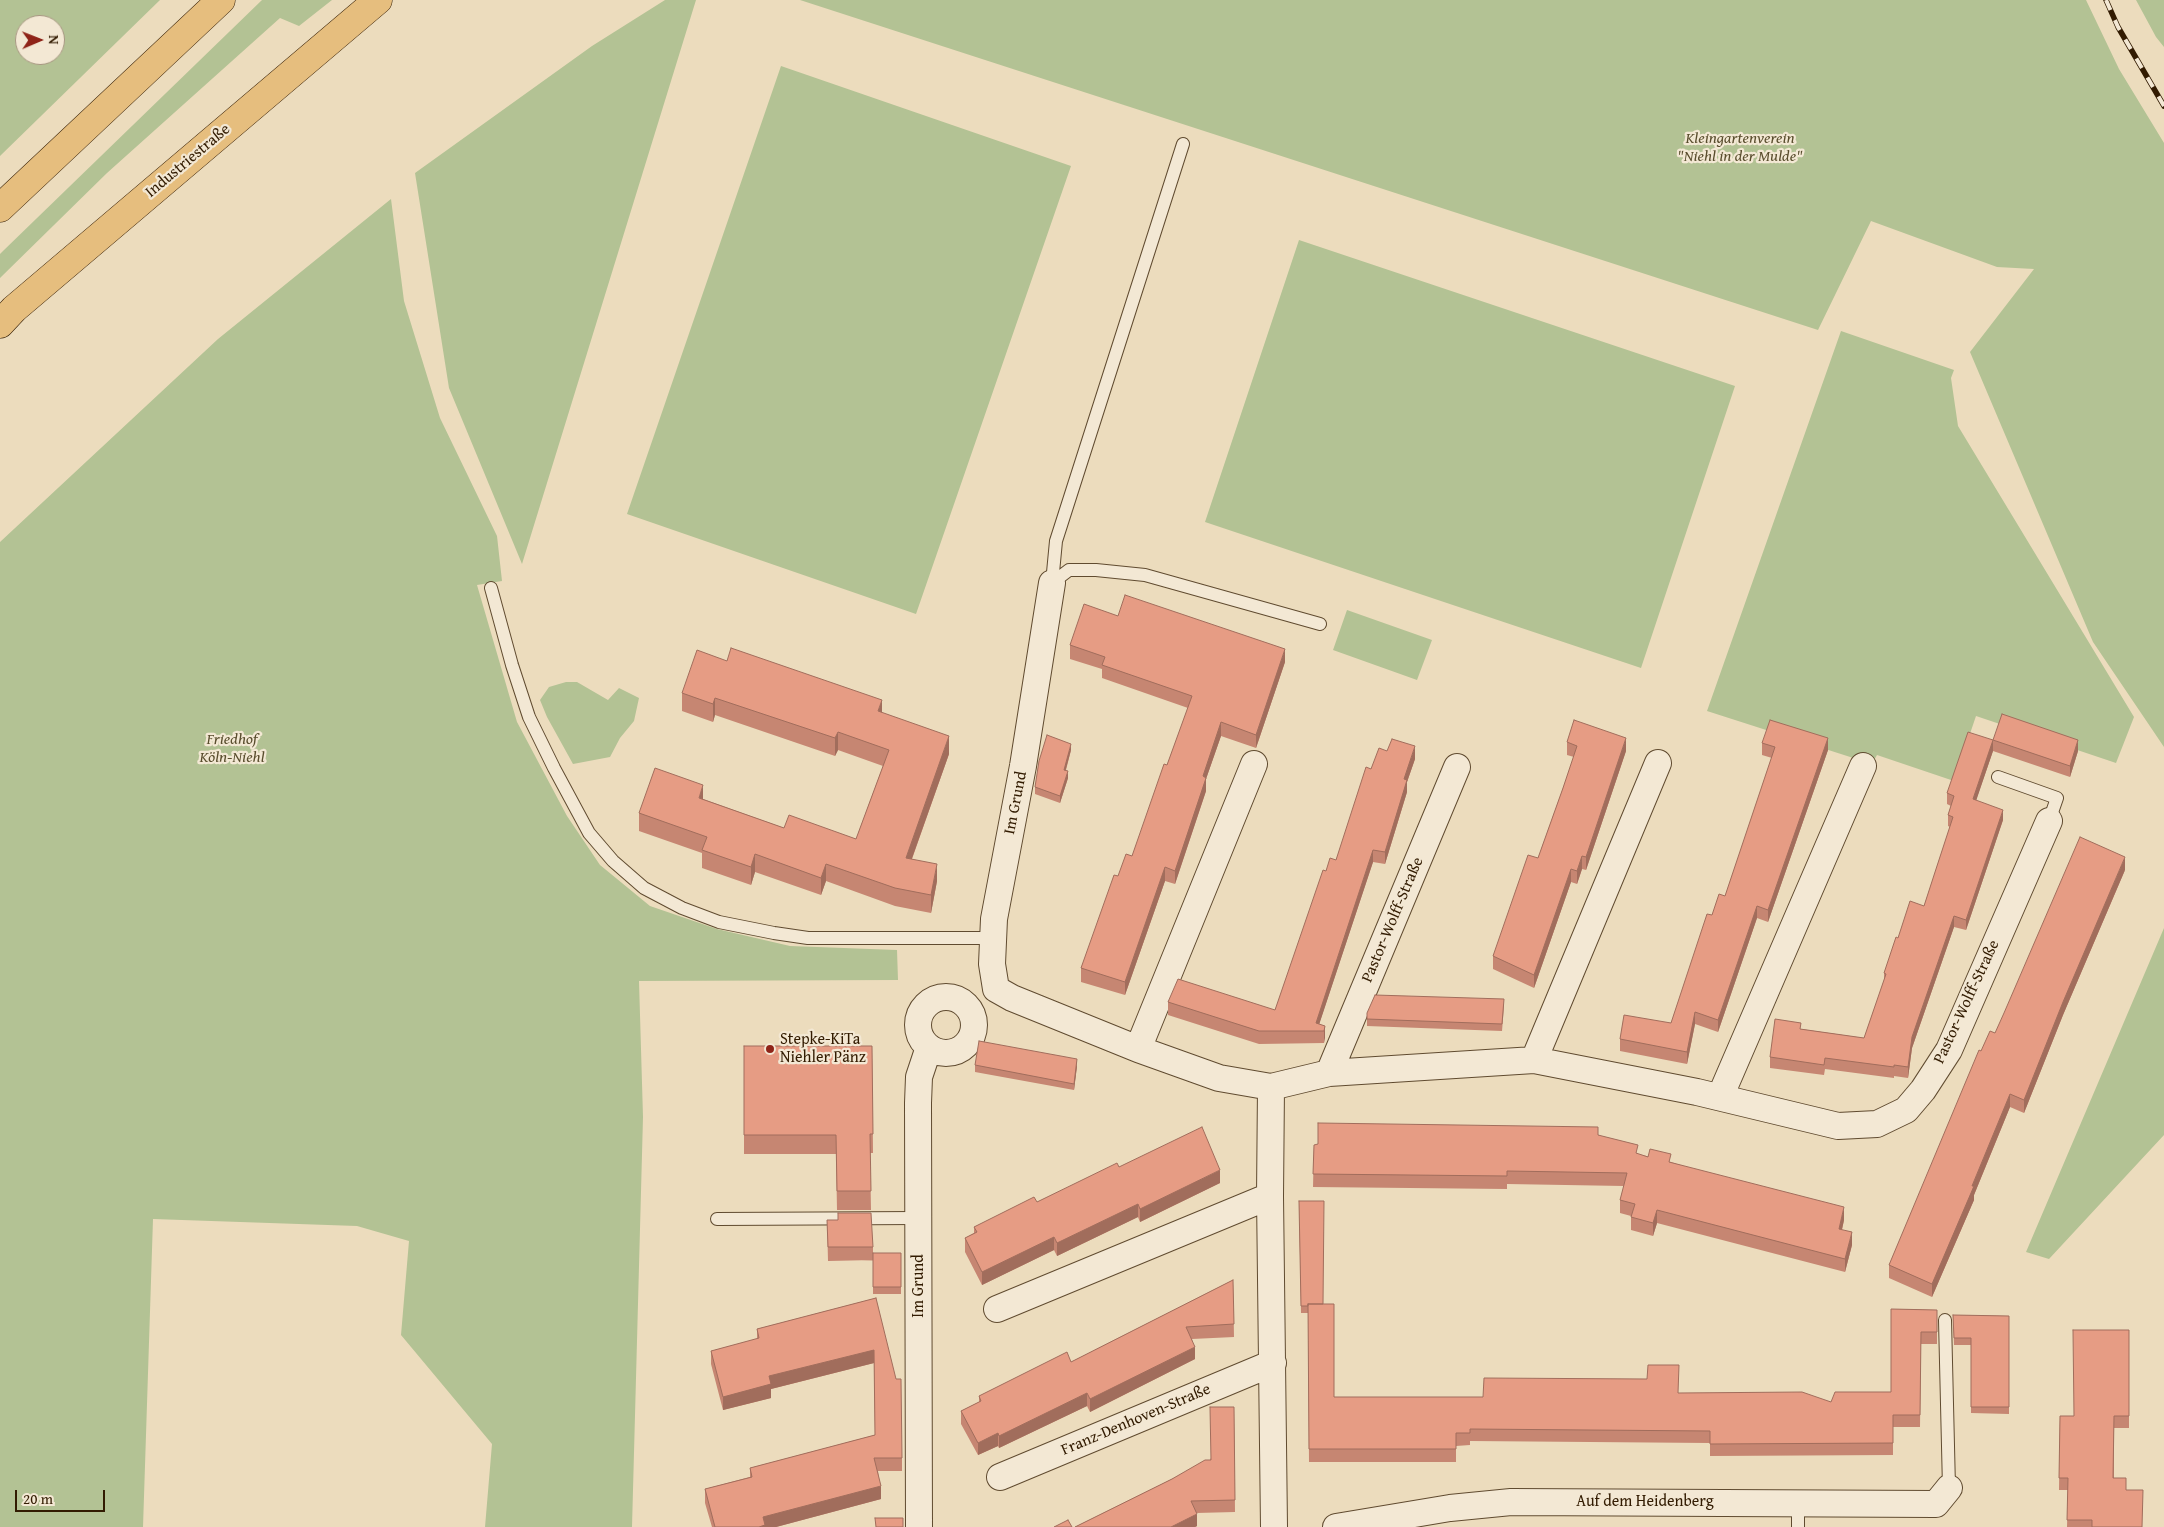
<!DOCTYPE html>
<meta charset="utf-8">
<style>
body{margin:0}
#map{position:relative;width:2164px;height:1527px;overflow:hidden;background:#ecdcbd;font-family:"Gentium Book Plus",serif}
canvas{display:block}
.north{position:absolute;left:15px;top:15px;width:50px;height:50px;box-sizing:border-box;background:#f3e8d4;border:1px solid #a69680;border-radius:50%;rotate:89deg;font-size:14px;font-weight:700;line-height:20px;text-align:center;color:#321b01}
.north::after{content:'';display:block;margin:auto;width:18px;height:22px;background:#8f2418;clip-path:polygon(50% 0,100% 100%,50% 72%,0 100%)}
.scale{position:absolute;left:15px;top:1490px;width:90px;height:22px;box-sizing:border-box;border:2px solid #321b01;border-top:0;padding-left:6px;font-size:15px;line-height:18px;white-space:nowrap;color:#321b01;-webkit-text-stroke:4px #f3e8d4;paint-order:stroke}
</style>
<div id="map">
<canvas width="2164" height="1527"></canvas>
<div class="north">N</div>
<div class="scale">20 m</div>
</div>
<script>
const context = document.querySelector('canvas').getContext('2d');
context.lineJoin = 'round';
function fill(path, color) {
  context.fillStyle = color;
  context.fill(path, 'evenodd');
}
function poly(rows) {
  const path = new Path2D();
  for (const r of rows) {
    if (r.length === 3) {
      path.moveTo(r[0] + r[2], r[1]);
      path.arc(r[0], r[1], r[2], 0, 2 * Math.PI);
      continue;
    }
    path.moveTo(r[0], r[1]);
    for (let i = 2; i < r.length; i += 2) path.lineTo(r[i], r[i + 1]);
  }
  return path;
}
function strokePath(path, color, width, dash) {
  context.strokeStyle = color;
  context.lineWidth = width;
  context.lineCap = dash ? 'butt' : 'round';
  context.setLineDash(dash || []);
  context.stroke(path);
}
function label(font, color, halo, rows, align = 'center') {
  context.font = font + ' "Gentium Book Plus",serif';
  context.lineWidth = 4.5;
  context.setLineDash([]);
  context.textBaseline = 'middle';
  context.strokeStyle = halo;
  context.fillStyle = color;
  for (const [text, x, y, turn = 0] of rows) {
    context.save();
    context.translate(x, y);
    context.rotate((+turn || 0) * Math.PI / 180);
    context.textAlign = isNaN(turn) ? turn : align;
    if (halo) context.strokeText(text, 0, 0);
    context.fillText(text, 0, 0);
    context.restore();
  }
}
const green = poly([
 [0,0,160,0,0,156],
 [25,25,55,25,55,55,25,55],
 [262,0,332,0,299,26,280,18,107,173,0,278,0,254,4,250],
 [665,0,696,0,522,564,449,388,415,173,592,46],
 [800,0,2086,0,2119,69,2164,143,2164,747,2093,642,1970,352,2034,269,1997,267,1871,221,1818,330],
 [2136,0,2164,0,2164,47,2156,37],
 [781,66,1071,166,916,614,627,514],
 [391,199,404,301,440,418,497,536,502,581,477,585,517,722,567,816,600,865,650,906,717,929,790,946,897,950,898,980,639,981,643,1117,632,1527,485,1527,492,1444,401,1335,409,1241,357,1226,153,1219,143,1527,0,1527,0,542,218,339],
 [1299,240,1735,386,1641,668,1205,522],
 [1841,331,1954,370,1951,378,1958,426,2134,717,2116,763,1976,716,1954,781,1877,755,1872,764,1707,711],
 [1347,610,1432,640,1417,680,1333,650],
 [566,682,577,682,608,700,619,688,639,698,634,721,620,738,610,757,573,764,547,717,540,700,549,687],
 [2164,928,2164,1135,2049,1259,2026,1252]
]);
const service = poly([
 [1052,583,1056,541,1183,144],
 [1052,583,1069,570,1096,570,1145,575,1320,624],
 [491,588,512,665,529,717,554,768,589,833,613,861,644,888,682,908,719,922,774,933,808,938,992,938],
 [1998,777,2057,798,2049,821],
 [717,1219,918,1218],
 [1945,1320,1949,1488],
 [1798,1527,1798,1503]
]);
const minor = poly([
 [996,989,1012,998,1138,1049,1219,1078,1271,1087,1329,1073,1534,1060,1697,1092,1838,1126,1877,1124,1906,1110,1923,1090,1949,1050,2049,821],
 [996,989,992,964,994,919,1023,766,1052,583],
 [946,1025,28],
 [1138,1049,1254,764],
 [1534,1060,1658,763],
 [1329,1073,1457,767],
 [1271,1087,1270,1196,1274,1527],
 [1720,1097,1863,766],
 [997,1309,1270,1196],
 [1000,1477,1273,1363],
 [919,1527,918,1103,919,1077,929,1047],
 [1336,1527,1450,1508,1511,1502,1936,1504,1949,1488]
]);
const trunk = poly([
 [0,208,221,0],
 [0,324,14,309,378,0]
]);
const rail = poly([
 [2106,0,2118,27,2164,106]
]);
const wall = poly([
 [1118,616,1285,662,1256,748,1221,736,1206,779,1206,791,1175,884,1165,881,1125,995,1081,982,1081,968,1118,876,1132,856,1167,765,1188,708,1102,678,1102,669,1070,659,1070,645],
 [682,693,882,713,949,754,912,859,937,881,931,913,895,906,826,881,821,895,755,872,751,885,702,868,702,853,639,831,639,813,703,799,784,828,856,839,883,766,838,750,835,756,715,715,713,722,682,711],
 [1993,740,2078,751,2070,777,1993,751,1976,800,2003,820,1966,930,1954,927,1912,1048,1908,1078,1894,1076,1894,1078,1825,1069,1824,1075,1770,1068,1770,1057,1801,1029,1864,1038,1884,981,1884,973,1898,938,1924,906,1950,827,1948,826,1948,815,1951,806,1947,804,1947,793],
 [1567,742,1626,751,1586,870,1582,869,1577,884,1571,882,1534,988,1493,969,1493,956,1538,858,1563,788,1574,757,1567,755],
 [1762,743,1828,750,1768,922,1757,918,1718,1032,1695,1024,1687,1064,1620,1051,1620,1039,1671,1023,1712,915,1725,896,1772,758,1762,755],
 [1071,750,1066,770,1068,778,1060,803,1035,794,1035,787],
 [1387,751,1415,759,1407,782,1407,792,1385,864,1373,862,1319,1024,1325,1026,1324,1043,1259,1044,1168,1015,1168,1002,1275,1010,1326,871,1336,860,1371,769],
 [2125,870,2063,1015,2024,1113,2010,1107,1974,1195,1974,1200,1932,1297,1889,1278,1889,1265,1981,1051],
 [1504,1006,1502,1031,1367,1026,1367,1013],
 [744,1046,872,1046,873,1153,870,1153,871,1210,837,1210,836,1154,744,1154],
 [975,1065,1077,1066,1074,1090,975,1072],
 [1598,1135,1638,1154,1671,1162,1844,1220,1842,1230,1852,1245,1845,1272,1657,1223,1653,1236,1631,1230,1631,1216,1620,1213,1620,1200,1624,1186,1507,1184,1507,1189,1313,1187,1314,1145],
 [1119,1167,1220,1183,1140,1222,1138,1217,1057,1256,1054,1250,982,1285,965,1252,965,1238,974,1233,974,1227,1037,1202],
 [1299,1201,1323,1304,1334,1397,1483,1397,1679,1393,1831,1402,1891,1392,1891,1309,1937,1310,1937,1344,1921,1344,1920,1427,1893,1427,1893,1455,1710,1456,1710,1443,1470,1441,1470,1445,1456,1446,1456,1462,1309,1462,1308,1313,1301,1313],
 [827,1220,838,1220,873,1247,873,1260,828,1261],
 [873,1253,901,1253,901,1294,873,1294],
 [1233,1280,1234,1337,1192,1339,1195,1359,1090,1412,1087,1406,999,1448,998,1446,978,1455,961,1424,961,1411,979,1402,979,1396,1071,1362],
 [876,1298,902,1458,902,1471,878,1471,881,1499,776,1527,712,1527,705,1503,705,1489,750,1477,750,1468,875,1435,874,1363,771,1389,771,1398,723,1410,711,1364,711,1351,757,1339,757,1329],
 [1953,1315,2009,1316,2009,1414,1971,1413,1971,1345,1954,1345],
 [2129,1330,2129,1428,2114,1428,2114,1478,2126,1490,2142,1527,2067,1527,2068,1490,2059,1490,2060,1416,2074,1416],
 [1234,1407,1235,1512,1196,1513,1197,1526,1195,1527,1075,1527,1210,1460]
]);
const shadedWall = poly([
 [1285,649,1285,662,1256,748,1256,735],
 [715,698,715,715,713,722,713,704],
 [882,700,882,717,878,711],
 [1221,722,1221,736,1206,779,1206,791,1175,884,1175,871,1203,776],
 [838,732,838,750,835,756,835,738],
 [949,736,949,754,906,875,906,858],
 [1626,738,1626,751,1586,870,1586,857],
 [1828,738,1828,750,1768,922,1768,910],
 [1993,740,1993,751,1973,810,1973,799],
 [2078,740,2078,751,2070,777,2070,766],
 [1071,744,1071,750,1064,776,1064,770],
 [1415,746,1415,759,1407,782,1407,792,1385,864,1385,852,1404,779],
 [1068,771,1068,778,1060,803,1060,796],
 [703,785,703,803,699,798],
 [2003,810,2003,820,1966,930,1966,920],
 [1373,850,1373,862,1317,1031,1316,1023],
 [755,854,755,872,751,885,751,867],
 [1582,856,1582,869,1577,884,1577,871],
 [2125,857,2125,870,2063,1015,2024,1113,2024,1100,2063,1002],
 [826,864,826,881,821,895,821,878],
 [937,864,937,881,931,913,931,895],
 [1165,867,1165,881,1125,995,1125,982],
 [1571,869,1571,882,1534,988,1534,975],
 [1757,906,1757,918,1718,1032,1718,1020],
 [1954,916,1954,927,1912,1048,1908,1078,1908,1067,1912,1037],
 [1695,1012,1695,1024,1687,1064,1687,1052],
 [1325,1026,1325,1038,1324,1043,1324,1031],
 [1077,1059,1077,1066,1074,1090,1074,1084],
 [2010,1094,2010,1107,1974,1195,1974,1200,1932,1297,1932,1284],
 [1220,1170,1220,1183,1140,1222,1140,1209],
 [1138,1204,1138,1217,1057,1256,1057,1243],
 [1844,1207,1844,1220,1839,1242,1839,1229],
 [1657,1210,1657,1223,1653,1236,1653,1223],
 [1852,1232,1852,1245,1845,1272,1845,1259],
 [1054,1237,1054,1250,982,1285,982,1272],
 [1195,1347,1195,1359,1090,1412,1090,1399],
 [874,1350,874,1363,771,1389,771,1398,723,1410,723,1397,769,1376],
 [1087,1393,1087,1406,999,1448,999,1436],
 [998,1433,998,1446,978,1455,978,1443],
 [881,1486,881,1499,776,1527,759,1527,763,1517],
 [1197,1514,1197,1526,1195,1527,1171,1527]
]);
const building = poly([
 [1125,595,1285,649,1256,735,1221,722,1203,776,1206,778,1175,871,1165,867,1125,982,1081,968,1114,875,1118,876,1126,854,1132,856,1164,764,1167,765,1192,696,1102,665,1105,657,1070,645,1084,604,1118,616,1125,595],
 [731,648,882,700,878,711,949,736,906,858,937,864,931,895,895,888,826,864,821,878,755,854,751,867,702,850,707,837,639,813,655,768,703,785,699,798,784,828,789,815,856,839,889,750,838,732,835,738,715,698,713,704,682,693,697,650,727,661,731,648],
 [2002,714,2078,740,2070,766,1993,740,1973,799,2003,810,1966,920,1954,916,1912,1037,1908,1067,1894,1065,1894,1067,1825,1058,1824,1065,1770,1057,1775,1019,1801,1023,1800,1029,1864,1038,1886,974,1884,973,1896,937,1898,938,1910,901,1924,906,1936,869,1953,817,1948,815,1954,796,1947,793,1968,732,1993,740,2002,714],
 [1574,720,1626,738,1586,857,1582,856,1577,871,1571,869,1534,975,1493,956,1528,855,1538,858,1563,788,1577,746,1567,742,1574,720],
 [1770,720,1828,738,1768,910,1757,906,1718,1020,1695,1012,1687,1052,1620,1039,1624,1015,1671,1023,1707,914,1712,915,1719,894,1725,896,1775,747,1762,743,1770,720],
 [1047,735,1071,744,1064,770,1068,771,1060,796,1035,787,1039,761,1047,735],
 [1392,739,1415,746,1404,779,1407,780,1385,852,1373,850,1316,1023,1325,1026,1324,1031,1259,1031,1168,1002,1178,979,1275,1010,1323,870,1326,871,1330,858,1336,860,1366,767,1371,769,1379,748,1387,751,1392,739],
 [2080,837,2125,857,2063,1002,2024,1100,2010,1094,1972,1186,1974,1186,1932,1284,1889,1265,1979,1050,1981,1051,1990,1031,1995,1033,2004,1013,2080,837],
 [1375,995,1504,999,1502,1024,1367,1019,1367,1013,1375,995],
 [979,1041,1077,1059,1074,1084,975,1065,979,1041],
 [744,1046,872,1046,873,1134,870,1134,871,1191,837,1191,836,1135,744,1135,744,1046],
 [1318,1123,1598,1127,1598,1135,1638,1145,1636,1153,1648,1157,1650,1149,1671,1154,1669,1162,1844,1207,1839,1229,1852,1232,1845,1259,1657,1210,1653,1223,1631,1217,1635,1204,1620,1200,1627,1173,1507,1171,1507,1176,1313,1174,1314,1145,1318,1144,1318,1123],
 [1202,1127,1220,1170,1140,1209,1138,1204,1057,1243,1054,1237,982,1272,965,1238,977,1232,974,1227,1034,1197,1037,1202,1117,1163,1119,1167,1202,1127],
 [1299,1201,1324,1201,1323,1304,1308,1304,1308,1306,1301,1306,1299,1201],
 [838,1213,871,1213,873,1247,828,1247,827,1220,838,1220,838,1213],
 [873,1253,901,1253,901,1287,873,1287,873,1253],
 [1233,1280,1234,1324,1186,1327,1195,1347,1090,1399,1087,1393,999,1436,998,1433,978,1443,961,1411,981,1401,979,1396,1067,1352,1071,1362,1233,1280],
 [876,1298,896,1379,901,1379,902,1458,874,1458,881,1486,763,1517,765,1525,759,1527,715,1527,705,1489,752,1477,750,1468,875,1435,874,1350,769,1376,771,1384,723,1397,711,1351,759,1338,757,1329,876,1298],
 [1308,1304,1334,1304,1334,1397,1483,1397,1484,1378,1647,1379,1648,1365,1679,1365,1678,1393,1802,1392,1831,1402,1835,1392,1891,1392,1891,1309,1937,1310,1937,1332,1921,1332,1920,1415,1893,1415,1893,1443,1710,1444,1710,1431,1470,1429,1470,1433,1456,1433,1456,1449,1309,1449,1308,1304],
 [1953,1315,2009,1316,2009,1407,1971,1407,1971,1338,1954,1338,1953,1315],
 [2073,1330,2129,1330,2129,1416,2114,1416,2113,1478,2126,1478,2126,1490,2143,1490,2142,1527,2092,1527,2092,1520,2067,1520,2068,1478,2059,1478,2060,1416,2074,1416,2073,1330],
 [1210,1407,1234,1407,1235,1500,1191,1501,1197,1514,1171,1527,1075,1527,1172,1479,1205,1460,1211,1460,1210,1407],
 [875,1518,903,1518,903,1527,876,1527,875,1518],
 [1068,1520,1072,1527,1054,1527,1068,1520]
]);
const markers = [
 [770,1049,5,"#8f2418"]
];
const parkNames = [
 ["Kleingartenverein",1740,139],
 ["\"Niehl in der Mulde\"",1740,157],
 ["Friedhof",232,740],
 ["Köln-Niehl",232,758]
];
const streetNames = [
 ["Industriestraße",188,161,-40],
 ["Im Grund",1016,803,-79],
 ["Pastor-Wolff-Straße",1393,920,-67],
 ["Pastor-Wolff-Straße",1967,1002,-65],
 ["Im Grund",919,1286,-90],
 ["Franz-Denhoven-Straße",1136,1420,-23],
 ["Auf dem Heidenberg",1645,1502]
];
const poiNames = [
 ["Stepke-KiTa",780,1040],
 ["Niehler Pänz",780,1058]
];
fill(green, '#b3c294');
strokePath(service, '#604b30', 14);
strokePath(minor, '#604b30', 28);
strokePath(trunk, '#321b01', 29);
strokePath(service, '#f3e8d4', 12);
strokePath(minor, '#f3e8d4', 26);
strokePath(trunk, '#e6be7e', 28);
strokePath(rail, '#321b01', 5.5);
strokePath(rail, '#f3e8d4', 4, [11]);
fill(wall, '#c68672');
fill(shadedWall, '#a16d5c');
fill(building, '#e69c84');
strokePath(building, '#a16d5c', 1);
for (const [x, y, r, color] of markers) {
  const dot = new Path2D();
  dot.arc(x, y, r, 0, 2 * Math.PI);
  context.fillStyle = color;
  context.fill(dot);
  strokePath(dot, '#f3e8d4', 2);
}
label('italic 16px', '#594d2d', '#f3e8d4', parkNames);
label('16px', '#321b01', '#f3e8d4', streetNames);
label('16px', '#321b01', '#f3e8d4', poiNames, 'left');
</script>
